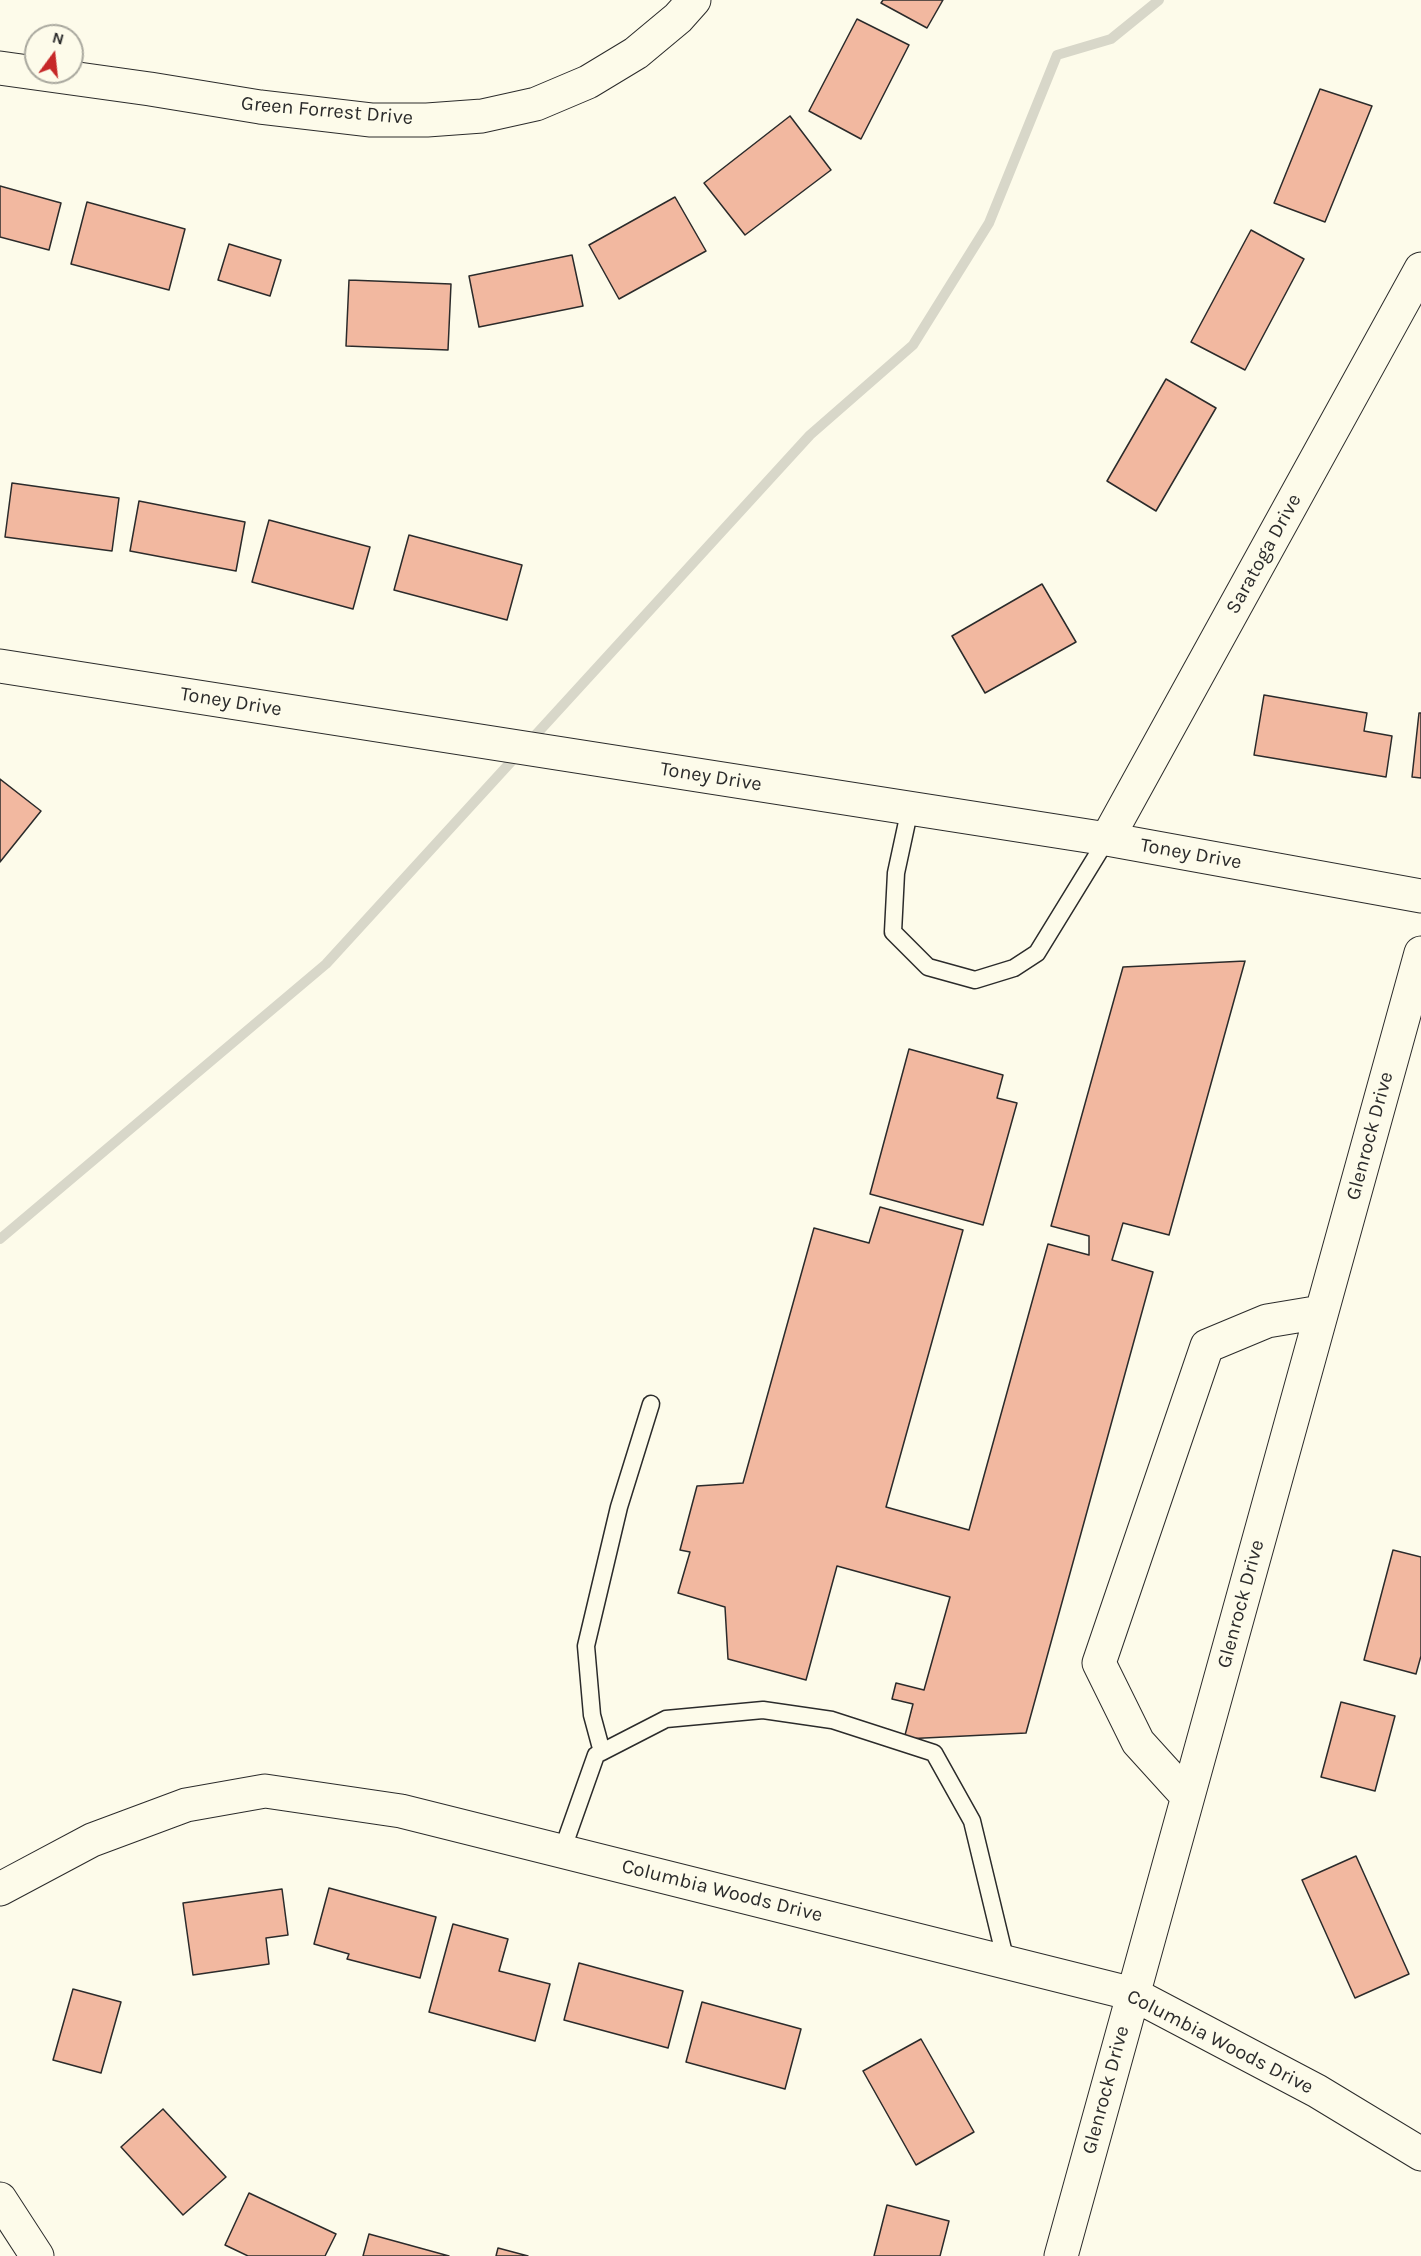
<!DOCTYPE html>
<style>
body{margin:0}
#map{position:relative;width:1421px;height:2256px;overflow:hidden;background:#fdfbea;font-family:Karla,sans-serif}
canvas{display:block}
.north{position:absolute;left:24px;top:24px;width:60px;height:60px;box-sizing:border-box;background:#fdfbea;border:2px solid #a9a89e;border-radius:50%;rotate:15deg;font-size:16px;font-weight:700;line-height:24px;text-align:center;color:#2b2b2b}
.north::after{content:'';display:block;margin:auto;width:21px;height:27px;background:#c62828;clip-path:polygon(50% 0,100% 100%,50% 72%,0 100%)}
</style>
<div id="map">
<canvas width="1421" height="2256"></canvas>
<div class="north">N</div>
</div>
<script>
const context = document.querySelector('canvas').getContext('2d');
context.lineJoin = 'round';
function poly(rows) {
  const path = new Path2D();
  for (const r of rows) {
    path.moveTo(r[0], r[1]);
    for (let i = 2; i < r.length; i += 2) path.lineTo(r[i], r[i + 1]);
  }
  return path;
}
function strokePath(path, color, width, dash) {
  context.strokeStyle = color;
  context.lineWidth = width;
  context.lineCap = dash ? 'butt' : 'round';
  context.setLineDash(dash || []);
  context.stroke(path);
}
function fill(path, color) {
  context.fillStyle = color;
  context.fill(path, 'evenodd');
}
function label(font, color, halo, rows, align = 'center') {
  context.font = font + ' Karla,sans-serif';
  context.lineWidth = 4.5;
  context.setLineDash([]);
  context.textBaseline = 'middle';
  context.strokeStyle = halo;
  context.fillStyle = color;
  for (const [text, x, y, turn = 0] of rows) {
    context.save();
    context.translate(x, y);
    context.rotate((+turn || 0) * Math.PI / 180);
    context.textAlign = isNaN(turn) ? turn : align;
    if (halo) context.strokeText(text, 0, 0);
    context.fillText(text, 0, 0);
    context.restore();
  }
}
const stream = poly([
 [0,1239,326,964,810,435,913,345,989,223,1057,55,1111,39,1159,0]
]);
const building = poly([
 [883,0,943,0,927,28,881,3,883,0],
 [857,19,909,45,861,139,809,111,857,19],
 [1320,89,1372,106,1325,222,1274,203,1320,89],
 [790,116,831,170,745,235,704,183,790,116],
 [0,186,61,203,49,250,0,237,0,186],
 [675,197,706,251,619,299,589,245,675,197],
 [87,202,185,229,169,290,71,264,87,202],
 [1251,230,1304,259,1245,370,1191,342,1251,230],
 [229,244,281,260,270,296,218,280,229,244],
 [572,255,583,306,479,327,469,276,572,255],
 [349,280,451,284,448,350,346,346,349,280],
 [1166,379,1216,408,1156,511,1107,481,1166,379],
 [12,483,119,498,112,551,5,537,12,483],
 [139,501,245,522,236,571,130,551,139,501],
 [269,520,370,547,353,609,252,582,269,520],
 [409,535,522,565,507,620,394,590,409,535],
 [1042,584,1076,642,985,693,952,636,1042,584],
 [1264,695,1367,713,1364,731,1392,736,1386,777,1254,755,1264,695],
 [1419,713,1421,713,1421,778,1412,777,1419,713],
 [0,779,41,811,0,862,0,779],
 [1245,961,1169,1235,1123,1223,1112,1260,1153,1272,1026,1733,904,1739,913,1704,892,1699,896,1683,924,1690,950,1597,837,1566,806,1680,728,1659,725,1607,678,1593,690,1552,680,1550,697,1486,743,1483,814,1228,869,1243,880,1207,963,1230,886,1507,969,1530,1048,1244,1089,1255,1089,1236,1051,1226,1123,967,1245,961],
 [909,1049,1003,1075,997,1098,1017,1103,983,1225,870,1194,909,1049],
 [1393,1550,1421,1557,1421,1656,1416,1674,1364,1660,1393,1550],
 [1341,1702,1395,1716,1375,1791,1321,1777,1341,1702],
 [1356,1856,1409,1974,1355,1998,1302,1880,1356,1856],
 [329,1888,436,1917,420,1978,347,1959,349,1954,314,1944,329,1888],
 [282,1889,288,1935,266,1938,269,1964,193,1975,183,1903,282,1889],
 [453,1924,508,1939,499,1971,550,1984,535,2041,429,2012,453,1924],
 [579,1963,683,1991,668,2048,564,2020,579,1963],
 [73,1989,121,2002,101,2073,53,2060,73,1989],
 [702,2002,801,2029,785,2089,686,2062,702,2002],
 [921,2039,974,2132,916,2165,863,2071,921,2039],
 [163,2109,226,2177,183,2215,121,2147,163,2109],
 [249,2193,336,2234,325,2256,248,2256,225,2245,249,2193],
 [887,2205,949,2221,940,2256,874,2256,887,2205],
 [369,2234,449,2256,363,2256,369,2234],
 [498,2248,528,2256,496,2256,498,2248]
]);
const service = poly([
 [910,808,896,873,893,932,928,967,975,980,1014,968,1037,953,1107,839],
 [602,1752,592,1715,586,1646,619,1507,651,1404],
 [562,1851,596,1755,666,1719,763,1710,832,1720,934,1753,972,1821,1006,1962]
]);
const minor = poly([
 [0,68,150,89,260,107,371,120,427,120,482,116,536,104,588,82,636,53,678,18,694,0],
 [0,666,1107,839,1421,896],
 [1107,839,1421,269],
 [1187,1796,1138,1742,1099,1663,1207,1346,1267,1321,1321,1312],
 [0,1889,92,1840,186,1805,265,1791,401,1811,1133,1994,1317,2091,1421,2154],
 [0,2199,37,2256],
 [1061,2256,1421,953]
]);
const streetNames = [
 ["Green Forrest Drive",327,111,5],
 ["Saratoga Drive",1264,554,-61],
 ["Toney Drive",231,702,9],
 ["Toney Drive",711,777,9],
 ["Toney Drive",1191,854,10],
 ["Glenrock Drive",1370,1136,-75],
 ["Glenrock Drive",1241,1604,-75],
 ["Columbia Woods Drive",722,1891,14],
 ["Columbia Woods Drive",1220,2042,27],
 ["Glenrock Drive",1106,2090,-75]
];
strokePath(stream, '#d8d7c9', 10);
fill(building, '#f2b8a0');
strokePath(building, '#2b2b2b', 1.5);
strokePath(service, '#2b2b2b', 19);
strokePath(minor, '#2b2b2b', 35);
strokePath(service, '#fdfbea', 16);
strokePath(minor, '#fdfbea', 33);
label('20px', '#2b2b2b', '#fdfbea', streetNames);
</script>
